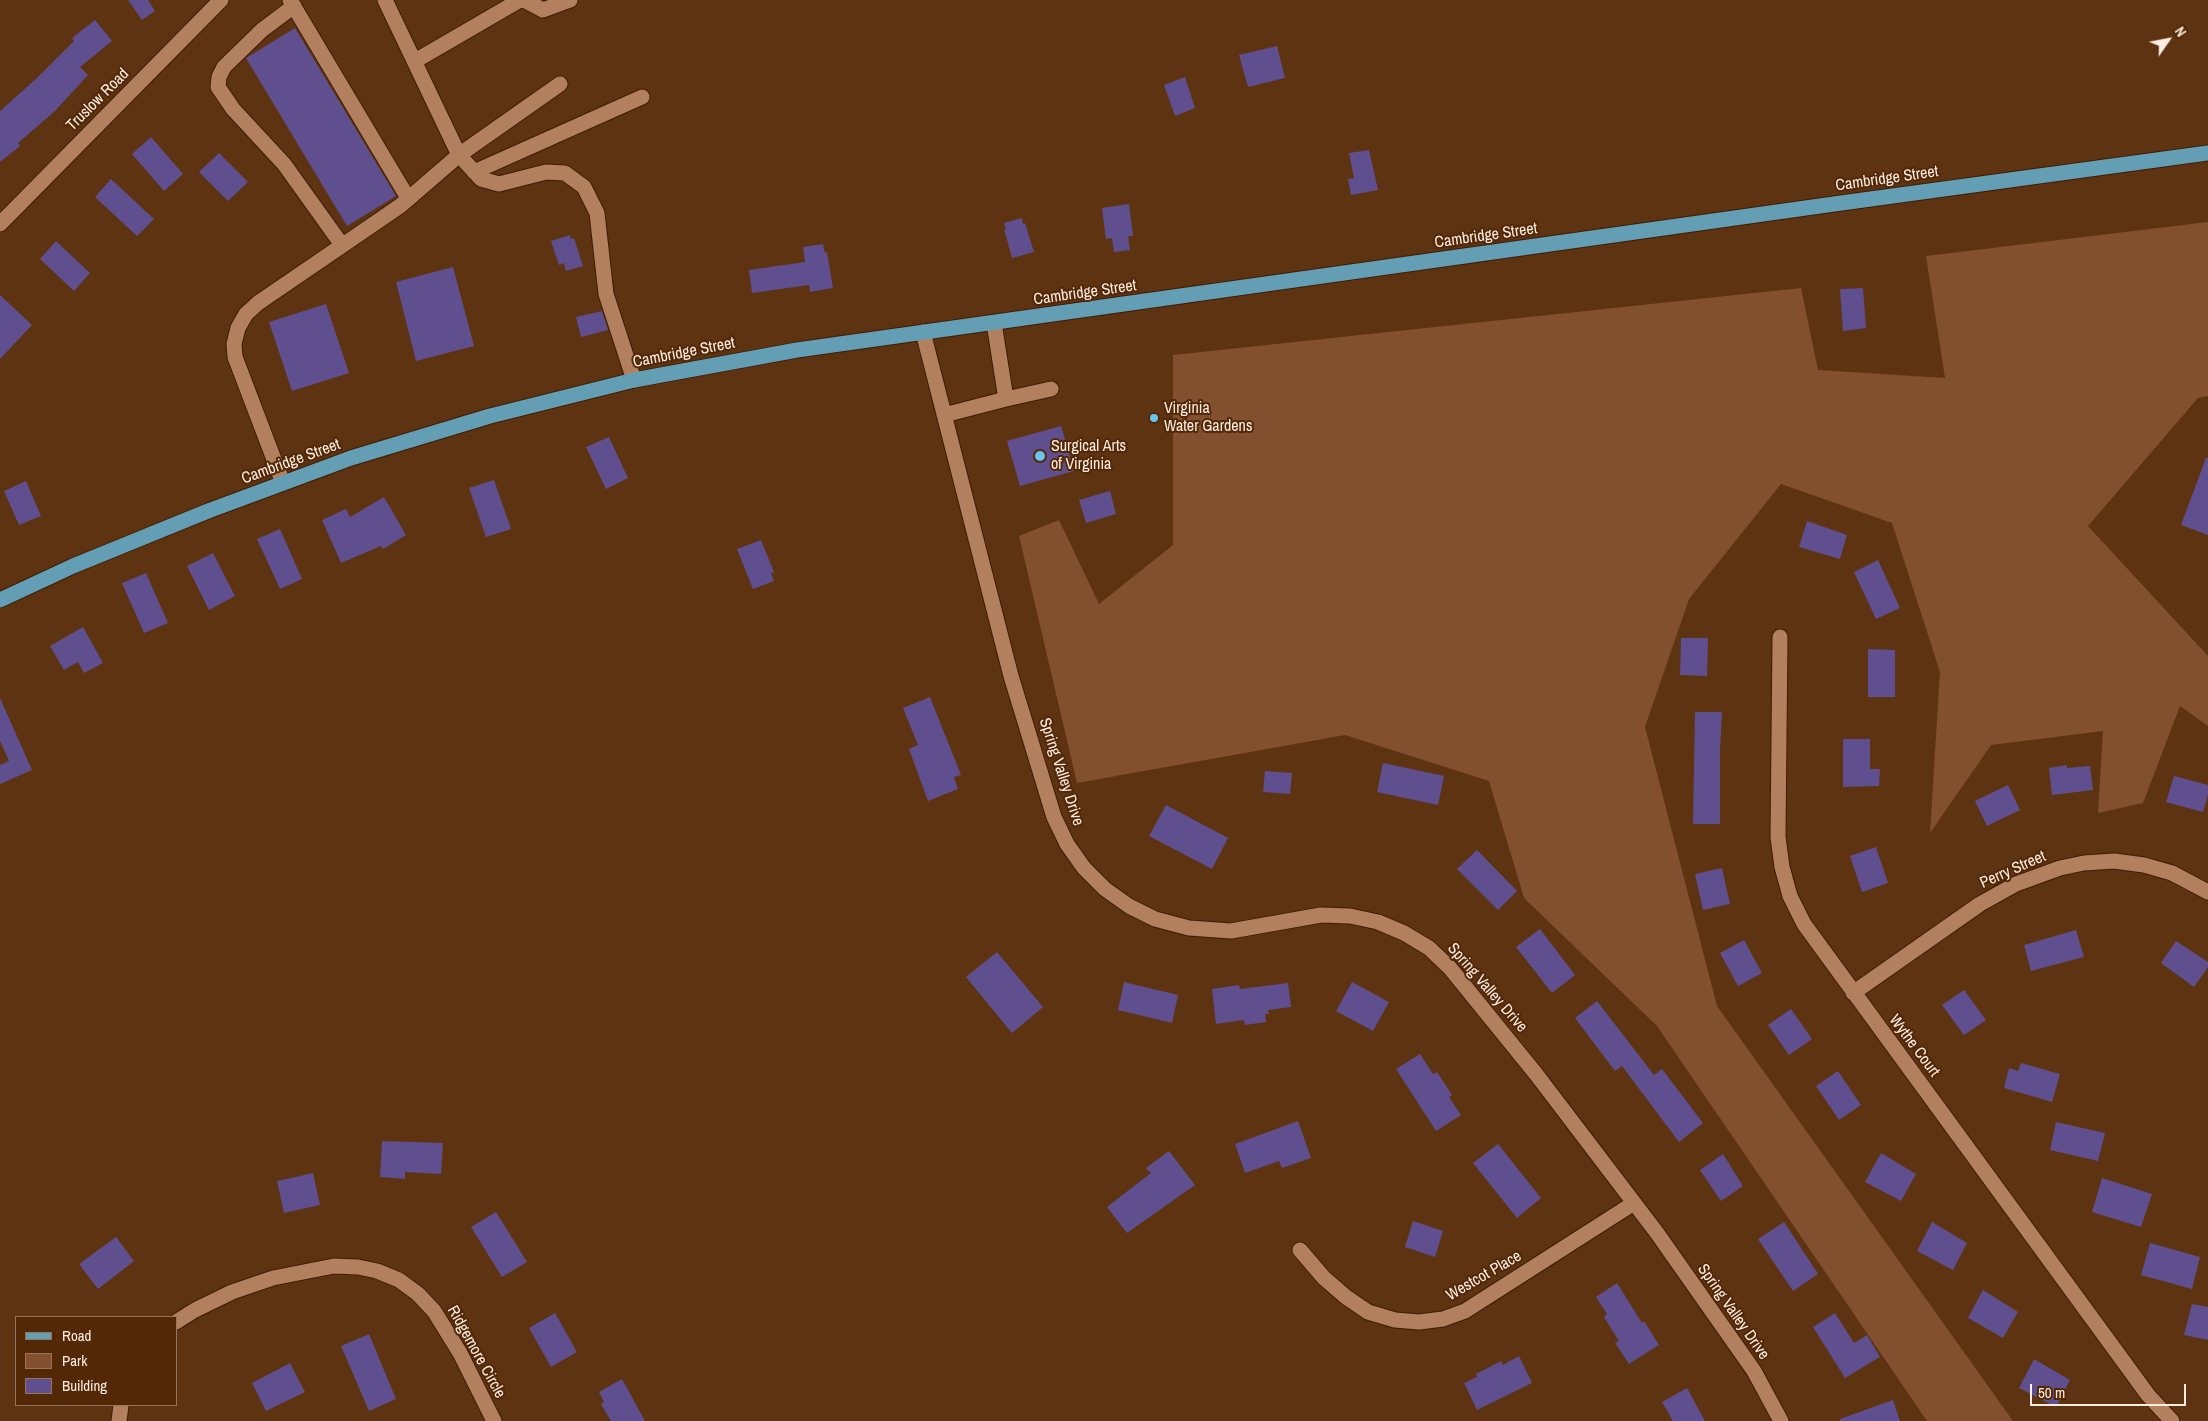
<!DOCTYPE html>
<style>
body{margin:0}
#map{position:relative;width:2208px;height:1421px;overflow:hidden;background:#5e3312;font-family:"Archivo Narrow",sans-serif}
canvas{display:block}
.legend{position:absolute;left:15px;top:1316px;width:162px;height:90px;box-sizing:border-box;background:#532806;border:1px solid #97765e;margin:0;padding:6px 9px;list-style:none;font-size:15px;color:#fdece2}
.legend li{display:flex;align-items:center;gap:10px;height:25px}
.legend b{width:25px;border:1px solid #97765e}
.north{position:absolute;left:2143px;top:15px;width:50px;height:50px;-webkit-text-stroke:4px #532806;paint-order:stroke;rotate:57deg;font-size:14px;font-weight:700;line-height:20px;text-align:center;color:#fdece2}
.north::after{content:'';display:block;margin:auto;width:18px;height:22px;background:#fdece2;clip-path:polygon(50% 0,100% 100%,50% 72%,0 100%)}
.scale{position:absolute;left:2030px;top:1384px;width:156px;height:22px;box-sizing:border-box;border:2px solid #fdece2;border-top:0;padding-left:6px;font-size:15px;line-height:18px;white-space:nowrap;color:#fdece2;-webkit-text-stroke:4px #532806;paint-order:stroke}
</style>
<div id="map">
<canvas width="2208" height="1421"></canvas>
<ul class="legend">
<li><b style="height:6px;background:#649eb4"></b>Road</li>
<li><b style="height:14px;background:#82502e"></b>Park</li>
<li><b style="height:14px;background:#5f4f8f"></b>Building</li>
</ul>
<div class="north">N</div>
<div class="scale">50 m</div>
</div>
<script>
const context = document.querySelector('canvas').getContext('2d');
context.lineJoin = 'round';
function fill(path, color) {
  context.fillStyle = color;
  context.fill(path, 'evenodd');
}
function poly(rows) {
  const path = new Path2D();
  for (const r of rows) {
    path.moveTo(r[0], r[1]);
    for (let i = 2; i < r.length; i += 2) path.lineTo(r[i], r[i + 1]);
  }
  return path;
}
function strokePath(path, color, width, dash) {
  context.strokeStyle = color;
  context.lineWidth = width;
  context.lineCap = dash ? 'butt' : 'round';
  context.setLineDash(dash || []);
  context.stroke(path);
}
function label(font, color, halo, rows, align = 'center') {
  context.font = font + ' "Archivo Narrow",sans-serif';
  context.lineWidth = 4;
  context.setLineDash([]);
  context.textBaseline = 'middle';
  context.strokeStyle = halo;
  context.fillStyle = color;
  for (const [text, x, y, turn = 0] of rows) {
    context.save();
    context.translate(x, y);
    context.rotate((+turn || 0) * Math.PI / 180);
    context.textAlign = isNaN(turn) ? turn : align;
    if (halo) context.strokeText(text, 0, 0);
    context.fillText(text, 0, 0);
    context.restore();
  }
}
const green = poly([
 [2208,222,2208,396,2198,398,2088,526,2208,656,2208,726,2180,706,2143,803,2098,813,2103,731,1991,745,1930,833,1940,672,1892,523,1781,484,1689,599,1645,727,1717,1006,2013,1421,1927,1421,1657,1026,1524,898,1489,781,1345,735,1077,783,1019,536,1059,520,1099,604,1173,545,1173,355,1801,288,1818,370,1945,378,1926,256]
]);
const building = poly([
 [128,0,148,0,155,11,142,20],
 [95,20,112,41,80,67,88,75,55,111,18,143,20,146,0,162,0,111,37,78,74,41,72,38],
 [295,28,396,196,347,226,246,58],
 [1277,46,1285,78,1248,87,1239,55],
 [1185,77,1195,108,1175,116,1164,85],
 [151,137,183,174,164,191,132,154],
 [1369,150,1378,190,1351,195,1348,179,1354,178,1349,153],
 [219,153,248,182,228,201,199,172],
 [111,179,154,219,137,236,95,197],
 [1129,204,1133,236,1128,236,1130,250,1114,252,1112,238,1106,239,1102,208],
 [1022,218,1023,224,1025,223,1034,252,1012,258,1004,229,1006,229,1004,223],
 [570,235,571,239,574,238,583,266,566,271,564,263,559,265,551,241],
 [56,241,90,273,74,291,40,259],
 [823,244,825,253,827,252,833,288,810,292,809,285,752,293,749,270,805,262,803,247],
 [453,267,474,346,416,361,396,282],
 [1863,288,1866,328,1843,331,1840,289],
 [0,295,32,325,0,359],
 [326,304,349,373,292,391,269,322],
 [602,311,608,330,581,337,576,317],
 [1061,426,1074,471,1020,486,1007,441],
 [609,437,628,478,606,489,586,447],
 [2206,458,2208,458,2208,535,2181,525],
 [494,480,511,529,486,537,469,488],
 [26,481,41,516,19,525,4,491],
 [1110,491,1116,514,1086,523,1079,500],
 [384,497,406,535,383,549,381,546,341,563,322,520,346,509,350,517],
 [1807,521,1847,535,1840,559,1799,547],
 [280,529,302,579,280,589,257,539],
 [761,540,774,572,771,573,774,581,753,589,737,549],
 [213,553,235,596,209,610,187,566],
 [1878,560,1900,608,1876,619,1854,572],
 [146,573,168,623,144,633,122,583],
 [83,627,103,663,84,673,78,662,64,670,50,646],
 [1681,638,1708,638,1707,676,1680,675],
 [1868,649,1895,650,1895,697,1868,697],
 [930,697,961,775,954,777,958,789,928,801,909,749,918,745,903,708],
 [0,698,32,770,0,784,0,765,9,761,0,741],
 [1695,712,1722,712,1720,749,1720,824,1693,824],
 [1843,739,1870,739,1870,769,1880,769,1879,786,1843,787],
 [1383,763,1444,776,1438,805,1377,792],
 [2067,765,2067,768,2090,766,2093,790,2052,795,2049,768],
 [1265,771,1292,773,1290,794,1263,792],
 [2174,776,2208,785,2208,795,2203,812,2166,802],
 [2008,785,2020,810,1987,826,1975,801],
 [1166,805,1228,838,1212,869,1149,836],
 [1876,847,1888,883,1862,892,1850,856],
 [1477,850,1517,891,1498,910,1457,869],
 [1722,868,1730,904,1703,910,1695,874],
 [1540,929,1575,975,1552,993,1516,947],
 [2076,930,2084,957,2031,971,2024,945],
 [1744,940,1762,973,1738,986,1720,953],
 [2176,941,2208,962,2208,967,2194,987,2161,963],
 [997,952,1043,1007,1012,1033,966,977],
 [1124,982,1178,995,1172,1023,1118,1010],
 [1352,982,1389,1002,1373,1031,1336,1011],
 [1288,983,1291,1007,1268,1010,1269,1014,1265,1014,1266,1022,1245,1025,1244,1020,1216,1024,1212,989,1239,985,1240,989],
 [1964,990,1986,1020,1964,1035,1942,1005],
 [1597,1001,1654,1075,1662,1069,1703,1123,1679,1142,1622,1066,1615,1071,1575,1018],
 [1791,1009,1812,1039,1789,1055,1768,1025],
 [1420,1054,1433,1074,1437,1072,1452,1095,1449,1097,1461,1115,1436,1131,1396,1069],
 [2021,1063,2060,1074,2052,1102,2004,1088,2009,1068,2018,1071],
 [1838,1071,1861,1105,1839,1120,1816,1086],
 [1298,1121,1311,1158,1282,1168,1279,1161,1245,1173,1235,1144],
 [2056,1122,2105,1133,2098,1161,2050,1150],
 [382,1141,443,1143,441,1174,405,1172,405,1179,380,1177],
 [1498,1144,1541,1198,1517,1218,1473,1163],
 [1169,1151,1195,1185,1127,1233,1107,1207,1151,1173,1146,1168],
 [1881,1153,1916,1174,1901,1201,1865,1182],
 [1723,1154,1743,1186,1721,1201,1700,1170],
 [313,1173,320,1205,284,1213,277,1181],
 [2102,1178,2152,1194,2141,1227,2092,1212],
 [496,1212,527,1262,502,1277,471,1227],
 [1413,1221,1443,1231,1435,1257,1405,1247],
 [1784,1222,1818,1274,1793,1291,1758,1239],
 [1932,1222,1967,1243,1953,1270,1917,1251],
 [116,1237,134,1261,98,1289,79,1264],
 [2150,1243,2200,1257,2192,1289,2141,1275],
 [1617,1283,1642,1323,1644,1321,1659,1345,1629,1364,1615,1343,1619,1341,1604,1317,1607,1314,1596,1297],
 [1983,1290,2018,1312,2003,1338,1968,1318],
 [2192,1304,2208,1307,2208,1340,2184,1335],
 [555,1313,577,1352,551,1367,529,1328],
 [1835,1313,1854,1343,1867,1335,1880,1357,1845,1378,1813,1327],
 [369,1334,396,1399,369,1411,341,1346],
 [1519,1356,1532,1383,1477,1410,1464,1383,1477,1377,1476,1374,1501,1361,1503,1365],
 [2034,1359,2070,1380,2056,1407,2019,1388],
 [290,1363,305,1392,266,1411,252,1383],
 [622,1379,645,1421,611,1421,601,1404,604,1402,599,1392],
 [1687,1388,1705,1421,1673,1421,1662,1402],
 [1893,1400,1900,1421,1840,1421,1840,1419]
]);
const minor = poly([
 [290,0,408,198],
 [524,0,543,10,570,0],
 [294,6,262,30,224,67,219,77,218,87,233,109,284,164,342,245],
 [415,61,520,0],
 [560,84,459,155,481,179,499,184,546,172,565,173,584,187,597,213,606,294,634,380],
 [474,172,642,97],
 [0,224,221,0],
 [994,323,1006,399,1051,389],
 [923,332,1011,676,1054,817,1067,844,1084,868,1105,889,1129,906,1155,919,1189,928,1231,931,1321,915,1350,916,1378,922,1404,933,1429,948,1450,968,1536,1074,1657,1233,1754,1371,1781,1421],
 [944,415,1006,399],
 [283,483,235,357,234,344,238,328,246,314,258,303,400,206,459,155,385,0],
 [1780,637,1778,837,1782,867,1790,896,1804,924,2148,1395,2172,1421],
 [1853,993,1980,904,2016,884,2060,868,2084,863,2114,861,2144,865,2172,873,2208,892],
 [1300,1250,1324,1278,1346,1297,1368,1312,1395,1320,1419,1322,1443,1319,1465,1311,1634,1203],
 [176,1322,195,1310,232,1292,273,1278,334,1266,358,1267,377,1271,399,1280,418,1294,434,1311,460,1353,494,1421],
 [119,1421,121,1405]
]);
const major = poly([
 [0,600,73,566,208,511,351,458,490,416,634,380,797,350,1834,204,2208,153]
]);
const markers = [
 [1154,418,5,"#6bc3f2"],
 [1040,456,6,"#6bc3f2"]
];
const streetNames = [
 ["Truslow Road",98,100,-45],
 ["Cambridge Street",1887,179,-8],
 ["Cambridge Street",1486,236,-8],
 ["Cambridge Street",1085,293,-8],
 ["Cambridge Street",684,353,-11],
 ["Cambridge Street",291,462,-20],
 ["Spring Valley Drive",1061,772,72],
 ["Perry Street",2013,870,-24],
 ["Spring Valley Drive",1487,988,49],
 ["Wythe Court",1914,1046,53],
 ["Westcot Place",1484,1276,-30],
 ["Spring Valley Drive",1733,1312,55],
 ["Ridgemore Circle",476,1352,61]
];
const poiNames = [
 ["Virginia",1164,409],
 ["Water Gardens",1164,427],
 ["Surgical Arts",1051,447],
 ["of Virginia",1051,465]
];
fill(green, '#82502e');
fill(building, '#5f4f8f');
strokePath(minor, '#3d1d04', 17);
strokePath(major, '#3d1d04', 17);
strokePath(minor, '#b2805f', 15);
strokePath(major, '#649eb4', 15);
for (const [x, y, r, color] of markers) {
  const dot = new Path2D();
  dot.arc(x, y, r, 0, 2 * Math.PI);
  context.fillStyle = color;
  context.fill(dot);
  strokePath(dot, '#532806', 2);
}
label('16px', '#fdece2', '#532806', streetNames);
label('16px', '#fdece2', '#532806', poiNames, 'left');
</script>
